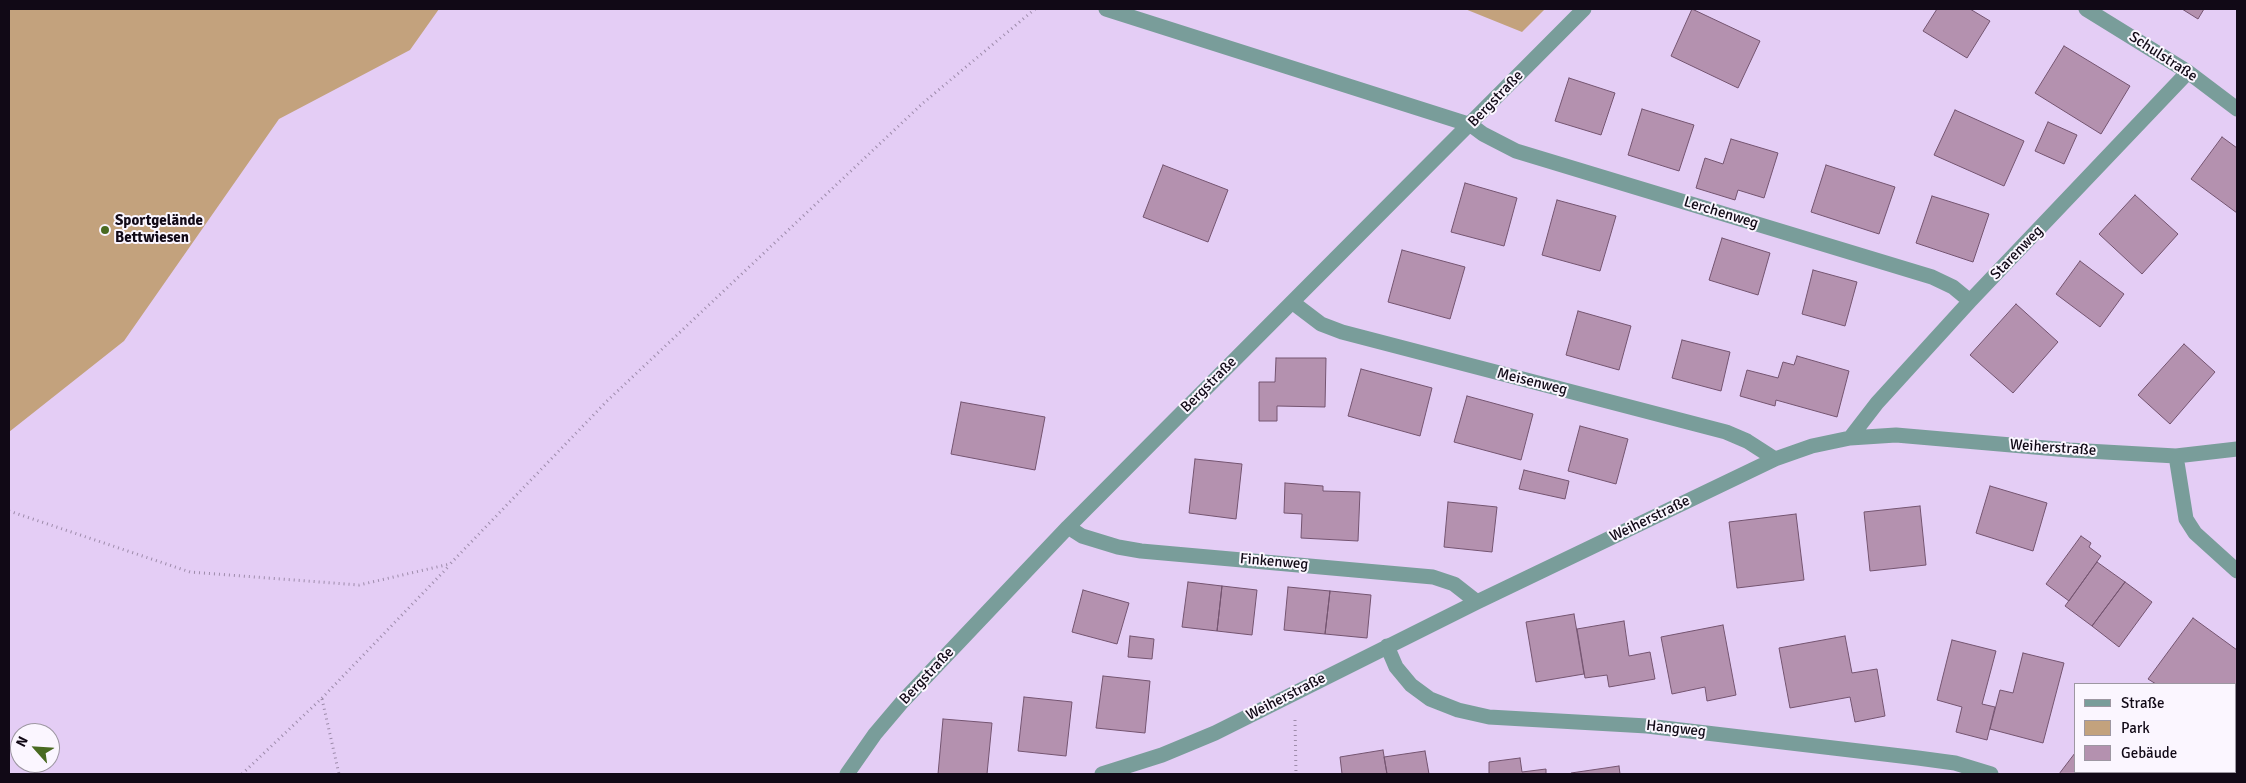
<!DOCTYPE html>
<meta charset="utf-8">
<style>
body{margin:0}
#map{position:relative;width:2246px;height:783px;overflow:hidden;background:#e4cdf5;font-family:Signika,sans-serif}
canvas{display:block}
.frame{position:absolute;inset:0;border:10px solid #110916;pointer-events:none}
.legend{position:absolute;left:2074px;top:683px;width:162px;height:90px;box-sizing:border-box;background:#fbf6ff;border:1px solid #9d97a2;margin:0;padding:6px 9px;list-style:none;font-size:15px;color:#110916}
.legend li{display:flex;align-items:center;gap:10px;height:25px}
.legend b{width:25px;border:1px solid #9d97a2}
.north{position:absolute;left:10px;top:723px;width:50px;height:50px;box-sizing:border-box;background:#fbf6ff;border:1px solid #9d97a2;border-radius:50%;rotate:296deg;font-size:14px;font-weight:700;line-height:20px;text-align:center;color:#110916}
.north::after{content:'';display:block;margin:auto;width:18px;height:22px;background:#496a21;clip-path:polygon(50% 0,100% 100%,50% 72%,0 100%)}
</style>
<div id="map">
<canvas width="2246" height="783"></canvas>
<div class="frame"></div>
<ul class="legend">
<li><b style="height:6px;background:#799d9a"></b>Straße</li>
<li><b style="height:14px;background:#c3a27d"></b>Park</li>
<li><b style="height:14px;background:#b491af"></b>Gebäude</li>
</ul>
<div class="north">N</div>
</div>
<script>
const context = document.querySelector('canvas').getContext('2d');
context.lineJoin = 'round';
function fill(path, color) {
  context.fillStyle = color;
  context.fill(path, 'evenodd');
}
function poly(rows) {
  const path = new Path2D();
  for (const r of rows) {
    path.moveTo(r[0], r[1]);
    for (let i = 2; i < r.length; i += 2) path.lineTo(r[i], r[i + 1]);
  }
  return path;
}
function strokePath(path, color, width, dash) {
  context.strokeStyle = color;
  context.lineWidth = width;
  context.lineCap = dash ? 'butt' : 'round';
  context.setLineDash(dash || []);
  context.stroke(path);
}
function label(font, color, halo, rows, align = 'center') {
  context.font = font + ' Signika,sans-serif';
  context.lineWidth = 4;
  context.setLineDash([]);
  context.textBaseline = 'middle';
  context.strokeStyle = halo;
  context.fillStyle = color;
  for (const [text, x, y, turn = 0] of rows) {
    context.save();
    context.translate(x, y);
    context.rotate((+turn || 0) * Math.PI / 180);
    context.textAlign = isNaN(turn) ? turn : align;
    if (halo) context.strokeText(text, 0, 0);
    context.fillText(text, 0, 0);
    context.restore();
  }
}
const green = poly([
 [9,9,439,9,410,50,279,119,124,341,9,432],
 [1465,9,1545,9,1522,32]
]);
const building = poly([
 [1692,9,1760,41,1738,88,1671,56,1692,9],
 [1937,9,1970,9,1990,21,1967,58,1923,31,1937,9],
 [2182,9,2204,9,2198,19,2182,9],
 [2064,46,2130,86,2101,134,2035,93,2064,46],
 [1569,78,1615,93,1601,135,1555,121,1569,78],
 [1642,109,1694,125,1679,171,1628,155,1642,109],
 [1955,110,2024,141,2004,186,1934,155,1955,110],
 [2048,122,2077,135,2064,164,2035,151,2048,122],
 [2222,137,2237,148,2237,213,2191,179,2222,137],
 [1731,139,1778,153,1764,198,1738,190,1735,200,1696,188,1705,158,1723,164,1731,139],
 [1163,165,1228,190,1208,242,1143,217,1163,165],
 [1826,165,1895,187,1879,234,1811,212,1826,165],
 [1465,183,1517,198,1504,246,1451,232,1465,183],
 [2135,195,2178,234,2142,274,2099,234,2135,195],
 [1932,196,1989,214,1973,262,1916,243,1932,196],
 [1557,200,1616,216,1600,271,1542,255,1557,200],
 [1722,238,1770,253,1758,295,1709,280,1722,238],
 [1402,250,1465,267,1450,319,1388,302,1402,250],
 [2080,261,2124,294,2100,327,2056,294,2080,261],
 [1813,270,1857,282,1845,326,1802,314,1813,270],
 [2016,304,2058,342,2013,393,1970,355,2016,304],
 [1578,311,1631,326,1619,370,1566,355,1578,311],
 [1682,340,1730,352,1721,391,1672,378,1682,340],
 [2184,344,2215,372,2170,424,2138,395,2184,344],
 [1797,356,1849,371,1837,417,1776,400,1775,406,1740,396,1747,370,1778,378,1783,362,1794,365,1797,356],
 [1276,358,1326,358,1325,407,1277,406,1277,421,1259,421,1259,382,1275,382,1276,358],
 [1361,369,1432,388,1420,436,1348,416,1361,369],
 [1467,396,1533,414,1521,460,1454,442,1467,396],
 [961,402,1045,417,1035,470,951,454,961,402],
 [1580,426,1628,439,1616,484,1568,471,1580,426],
 [1195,459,1242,464,1236,519,1189,513,1195,459],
 [1524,470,1569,481,1565,499,1519,489,1524,470],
 [1285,483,1323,486,1323,491,1360,492,1358,541,1301,538,1302,514,1284,513,1285,483],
 [1990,486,2047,503,2033,551,1976,533,1990,486],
 [1448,502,1497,507,1492,552,1444,547,1448,502],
 [1920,506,1926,565,1870,571,1864,512,1920,506],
 [1796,514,1804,580,1737,588,1729,522,1796,514],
 [2081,536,2091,543,2089,547,2101,556,2069,601,2046,584,2081,536],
 [2097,562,2125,582,2092,626,2065,606,2097,562],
 [1188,582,1222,586,1217,631,1182,627,1188,582],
 [2125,582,2152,602,2119,647,2092,626,2125,582],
 [1222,586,1257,590,1252,635,1217,631,1222,586],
 [1288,587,1330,591,1325,634,1284,630,1288,587],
 [1083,590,1129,603,1117,644,1072,632,1083,590],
 [1330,591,1371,595,1367,638,1325,634,1330,591],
 [1574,614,1584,674,1536,682,1526,622,1574,614],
 [2193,618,2237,650,2237,725,2235,728,2235,684,2156,684,2148,679,2193,618],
 [1624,621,1629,656,1650,652,1655,679,1609,687,1607,675,1585,678,1577,629,1624,621],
 [1723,625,1736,695,1707,701,1705,687,1672,694,1661,637,1723,625],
 [1130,636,1154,639,1152,659,1128,657,1130,636],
 [1845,636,1852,673,1877,669,1885,716,1855,722,1850,697,1790,708,1779,648,1845,636],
 [1952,640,1996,651,1982,704,1995,707,1987,740,1956,732,1962,707,1937,700,1952,640],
 [2023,653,2064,663,2043,743,1990,729,2000,690,2013,693,2023,653],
 [1103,676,1150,681,1145,733,1096,728,1103,676],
 [1024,697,1072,702,1066,756,1018,751,1024,697],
 [943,719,992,723,987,774,938,774,943,719],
 [1383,750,1387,774,1342,774,1340,757,1383,750],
 [1425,751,1429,774,1387,774,1384,757,1425,751],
 [2075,753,2075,772,2153,772,2152,774,2059,774,2075,753],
 [1520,758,1522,772,1546,769,1546,774,1489,774,1489,762,1520,758],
 [1619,766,1620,774,1571,774,1571,773,1619,766]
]);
const path = poly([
 [9,511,190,572,359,585,450,564,607,401,923,103,1035,9],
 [322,699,339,774],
 [1295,720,1296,774],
 [242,774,322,698,449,566]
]);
const minor = poly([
 [1106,9,1471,125,1483,134,1516,151,1932,277,1953,287,1970,301],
 [2086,9,2188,72,2237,109],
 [1292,302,1321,324,1342,332,1726,432,1747,441,1775,459],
 [1850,438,1877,403,1970,301,2188,72],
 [2176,456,2186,519,2195,533,2237,571],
 [1068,527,1082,536,1118,547,1141,551,1433,577,1454,584,1477,602],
 [1387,646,1396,667,1411,685,1430,699,1458,710,1489,717,1647,726,1918,758,1955,763,1991,774],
 [847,774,875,734,903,701,1068,527,1584,9],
 [1102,774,1162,755,1215,733,1477,602,1775,459,1812,446,1850,438,1896,435,2069,450,2176,456,2237,449]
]);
const markers = [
 [105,230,5,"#496a21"]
];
const streetNames = [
 ["Schulstraße",2163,57,33],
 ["Bergstraße",1496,99,-46],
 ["Lerchenweg",1721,213,17],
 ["Starenweg",2017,253,-46],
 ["Meisenweg",1532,382,14],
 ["Bergstraße",1209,385,-45],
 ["Weiherstraße",2053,448,4],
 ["Weiherstraße",1650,519,-26],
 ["Finkenweg",1274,562,5],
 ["Bergstraße",927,676,-47],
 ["Weiherstraße",1286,697,-27],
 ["Hangweg",1676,729,6]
];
const poiNames = [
 ["Sportgelände",115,221],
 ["Bettwiesen",115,238]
];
fill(green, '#c3a27d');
fill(building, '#b491af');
strokePath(building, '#745470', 1);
strokePath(path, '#9d8baa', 3, [1, 4]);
strokePath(minor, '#799d9a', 15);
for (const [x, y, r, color] of markers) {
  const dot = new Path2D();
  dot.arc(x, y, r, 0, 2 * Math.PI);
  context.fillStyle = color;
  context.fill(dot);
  strokePath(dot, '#fbf6ff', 2);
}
label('15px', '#110916', '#fbf6ff', streetNames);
label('bold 15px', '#110916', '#fbf6ff', poiNames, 'left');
</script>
